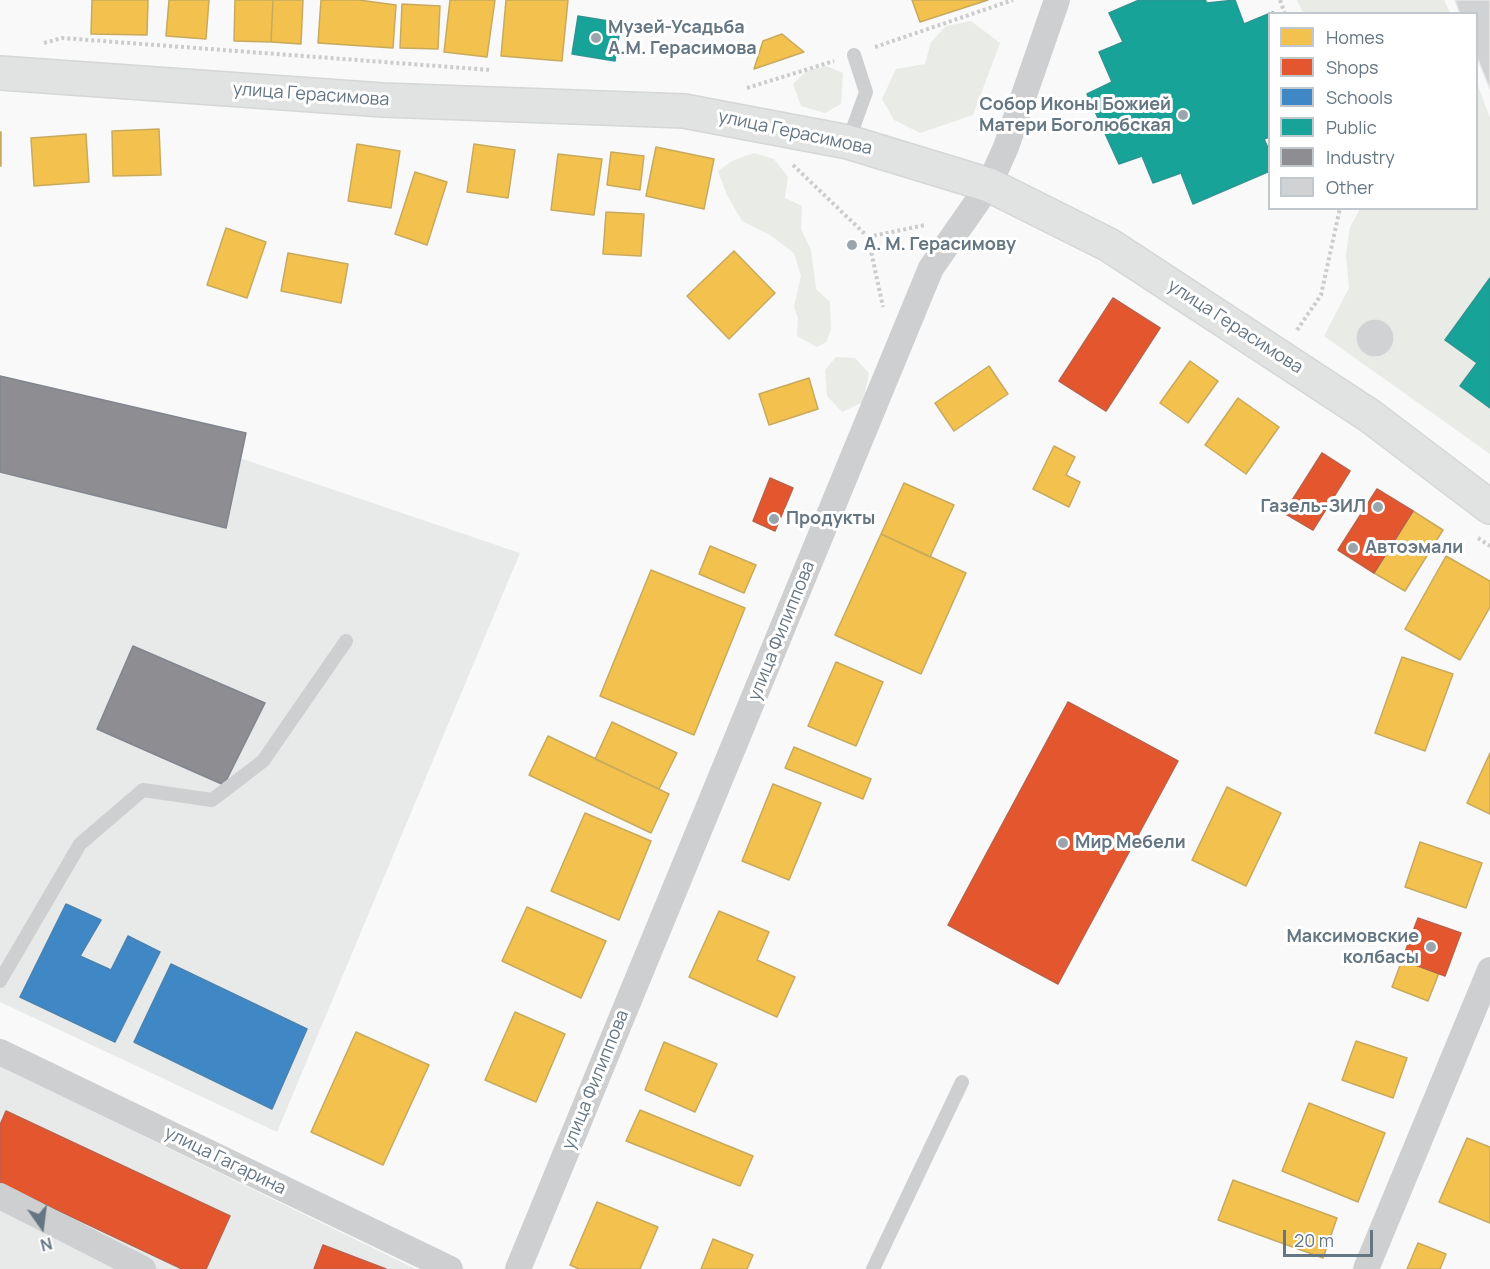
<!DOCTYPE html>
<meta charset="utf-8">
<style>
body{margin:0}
#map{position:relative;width:1490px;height:1269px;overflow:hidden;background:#f9f9f9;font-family:Manrope,sans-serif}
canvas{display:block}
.legend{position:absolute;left:1268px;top:12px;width:210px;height:198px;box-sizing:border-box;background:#fff;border:2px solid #c1c8cd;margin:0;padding:8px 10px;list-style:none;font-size:18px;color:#657683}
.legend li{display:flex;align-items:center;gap:12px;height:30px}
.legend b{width:30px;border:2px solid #c1c8cd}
.north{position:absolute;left:12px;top:1197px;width:60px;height:60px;-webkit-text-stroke:4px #fff;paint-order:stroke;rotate:166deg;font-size:16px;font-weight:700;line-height:24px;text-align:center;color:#657683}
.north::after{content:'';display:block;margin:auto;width:21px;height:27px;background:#657683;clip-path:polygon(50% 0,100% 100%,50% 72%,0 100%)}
.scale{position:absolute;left:1283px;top:1230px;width:90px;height:27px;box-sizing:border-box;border:3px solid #657683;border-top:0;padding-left:8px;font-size:18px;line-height:21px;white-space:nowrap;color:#657683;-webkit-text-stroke:4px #fff;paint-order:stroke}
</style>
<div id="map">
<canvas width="1490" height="1269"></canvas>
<ul class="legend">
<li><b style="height:16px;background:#f2c14e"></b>Homes</li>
<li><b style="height:16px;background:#e4572e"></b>Shops</li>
<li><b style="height:16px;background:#3f88c5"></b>Schools</li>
<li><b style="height:16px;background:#17a398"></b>Public</li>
<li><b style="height:16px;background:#8d8d92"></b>Industry</li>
<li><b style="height:16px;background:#d0d2d3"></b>Other</li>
</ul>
<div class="north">N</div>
<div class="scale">20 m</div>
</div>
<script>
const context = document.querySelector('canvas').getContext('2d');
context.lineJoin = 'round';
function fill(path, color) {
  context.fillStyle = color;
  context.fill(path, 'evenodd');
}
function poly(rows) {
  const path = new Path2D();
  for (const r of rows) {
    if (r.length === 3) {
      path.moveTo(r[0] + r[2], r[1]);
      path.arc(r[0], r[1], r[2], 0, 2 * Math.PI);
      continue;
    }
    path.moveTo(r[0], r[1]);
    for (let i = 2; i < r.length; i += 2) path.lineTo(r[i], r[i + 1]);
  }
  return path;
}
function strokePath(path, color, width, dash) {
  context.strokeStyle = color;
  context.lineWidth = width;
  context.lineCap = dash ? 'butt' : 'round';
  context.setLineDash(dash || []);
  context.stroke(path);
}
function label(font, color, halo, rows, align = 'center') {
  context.font = font + ' Manrope,sans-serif';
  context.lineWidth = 6;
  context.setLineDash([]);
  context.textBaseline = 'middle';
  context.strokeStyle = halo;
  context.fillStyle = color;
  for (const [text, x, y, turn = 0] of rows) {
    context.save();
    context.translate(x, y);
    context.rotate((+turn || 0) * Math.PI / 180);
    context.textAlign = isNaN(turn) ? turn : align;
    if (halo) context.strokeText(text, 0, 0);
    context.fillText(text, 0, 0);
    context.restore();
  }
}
const built = poly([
 [4,378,520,553,277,1132,0,1002,0,384],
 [0,1066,416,1269,0,1269]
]);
const green = poly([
 [1297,0,1444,0,1450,13,1303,13],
 [971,21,1000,43,973,115,920,133,894,120,882,99,896,69,925,64,931,42,946,26],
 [826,66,843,73,841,104,825,113,801,106,793,84,806,71],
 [1477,83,1490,118,1490,454,1324,336,1349,288,1346,255,1350,227,1360,209,1476,208],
 [754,153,774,159,788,177,785,198,802,206,801,229,811,250,816,289,830,302,831,330,826,342,817,347,797,336,798,318,794,307,801,276,794,253,770,235,742,221,727,195,718,171,732,161],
 [836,357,855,358,869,373,863,402,842,412,827,396,825,370]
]);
const homes = poly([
 [92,0,148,0,147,35,91,34,92,0],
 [169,0,209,0,206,39,166,36,169,0],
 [235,0,273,0,271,42,234,41,235,0],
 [273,0,303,0,301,44,271,42,273,0],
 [321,0,359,0,396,5,393,48,318,43,321,0],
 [450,0,495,0,487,57,444,52,450,0],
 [506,0,568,0,562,61,501,56,506,0],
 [912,0,988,0,920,22,912,0],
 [402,4,440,6,438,49,400,48,402,4],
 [782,34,804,52,754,69,763,41,782,34],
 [159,129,161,175,113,176,112,131,159,129],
 [0,132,1,132,1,166,0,166,0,132],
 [86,134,89,182,34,186,31,138,86,134],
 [357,144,400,151,391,208,348,201,357,144],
 [474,144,515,150,508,198,467,192,474,144],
 [656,147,714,159,704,209,646,196,656,147],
 [611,152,644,156,640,190,607,185,611,152],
 [558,154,602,159,594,215,551,210,558,154],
 [415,172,447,182,427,245,395,234,415,172],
 [606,212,644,214,641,256,603,254,606,212],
 [226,228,266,242,247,298,207,285,226,228],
 [734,251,775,293,729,339,687,296,734,251],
 [288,253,348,264,341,303,281,291,288,253],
 [1190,361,1218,381,1188,423,1160,403,1190,361],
 [989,366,1008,394,954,431,935,403,989,366],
 [809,378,818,409,769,425,759,394,809,378],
 [1238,398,1279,427,1246,474,1205,445,1238,398],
 [1054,446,1075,457,1066,475,1080,482,1069,507,1033,489,1054,446],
 [904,483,954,505,930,557,881,534,904,483],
 [1413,511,1443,530,1405,591,1374,573,1413,511],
 [881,534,966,573,921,674,835,635,881,534],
 [710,546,756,565,744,593,699,574,710,546],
 [1446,556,1490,581,1490,607,1460,660,1405,629,1446,556],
 [651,570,745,608,694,735,600,696,651,570],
 [1402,657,1453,674,1425,751,1375,733,1402,657],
 [836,662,883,682,856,746,808,726,836,662],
 [612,722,677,753,659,789,595,759,612,722],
 [548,736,669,794,651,833,529,775,548,736],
 [794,747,871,779,863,799,785,768,794,747],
 [1490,753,1490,814,1467,803,1490,753],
 [773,784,821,803,789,880,742,861,773,784],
 [1227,787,1281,813,1246,886,1192,860,1227,787],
 [585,813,651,841,619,920,551,891,585,813],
 [1420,842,1482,863,1466,908,1405,887,1420,842],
 [527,907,606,941,581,998,502,961,527,907],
 [719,911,769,932,757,960,795,977,777,1017,689,977,719,911],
 [1402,960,1439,973,1428,1001,1392,987,1402,960],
 [515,1012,565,1034,536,1102,485,1080,515,1012],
 [356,1032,429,1065,383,1165,311,1132,356,1032],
 [1356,1041,1407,1058,1393,1098,1342,1080,1356,1041],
 [664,1042,717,1064,695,1112,645,1090,664,1042],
 [1309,1103,1385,1133,1358,1202,1282,1171,1309,1103],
 [640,1110,753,1156,740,1186,626,1141,640,1110],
 [1467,1138,1490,1147,1490,1223,1439,1202,1467,1138],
 [1233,1180,1337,1218,1323,1258,1218,1220,1233,1180],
 [597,1202,658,1227,640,1269,579,1269,570,1265,597,1202],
 [713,1239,753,1255,747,1269,701,1269,713,1239],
 [1418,1243,1446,1254,1440,1269,1407,1269,1418,1243]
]);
const shops = poly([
 [1113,298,1160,328,1106,411,1059,381,1113,298],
 [1322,453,1350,471,1313,530,1284,513,1322,453],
 [770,478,793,488,775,531,753,521,770,478],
 [1377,489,1413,511,1374,573,1338,550,1377,489],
 [1068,702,1178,761,1058,984,948,925,1068,702],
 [1418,918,1461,933,1445,976,1402,960,1418,918],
 [6,1111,230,1216,206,1269,182,1269,0,1183,0,1125,6,1111],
 [323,1245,386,1269,314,1269,323,1245]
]);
const schools = poly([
 [66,904,101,920,80,956,111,970,128,936,160,952,115,1042,20,997,66,904],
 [171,964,307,1029,272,1109,134,1042,171,964]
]);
const public = poly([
 [1139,0,1205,0,1207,3,1235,0,1244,24,1273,12,1270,14,1270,137,1264,139,1270,152,1270,171,1193,204,1181,173,1153,183,1142,156,1119,164,1087,94,1112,82,1099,52,1123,42,1109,13,1139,0],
 [578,16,621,23,615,61,572,54,578,16],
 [1490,278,1490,408,1460,386,1477,363,1445,340,1490,278]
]);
const industry = poly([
 [0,376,246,433,226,528,0,472,0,376],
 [133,646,265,703,224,785,97,729,133,646]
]);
const building = poly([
 [1455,0,1490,0,1490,89,1476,55,1476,14,1460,14,1455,0],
 [1375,338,19]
]);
const path = poly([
 [1280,0,1285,14],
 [44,43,62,38,491,70],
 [875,47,1013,0],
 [747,88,834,61],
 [793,165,868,237,883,307],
 [868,237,925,225],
 [1297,330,1321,295,1340,208],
 [1478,538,1490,546]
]);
const lane = poly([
 [848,142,866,92,854,55],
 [0,981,80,844,143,790,212,800,263,761,346,641],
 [873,1269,962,1082]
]);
const street = poly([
 [0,1052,450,1269],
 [0,1196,143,1269],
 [518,1269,931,268,989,185,1006,147,1057,0],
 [1366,1269,1490,970]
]);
const primary = poly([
 [0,73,383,100,684,111,848,142,989,185,1109,245,1370,416,1490,507]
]);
const markers = [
 [596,38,6,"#99a4ac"],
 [1183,115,6,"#99a4ac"],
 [852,245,6,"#99a4ac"],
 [1378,507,6,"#99a4ac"],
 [774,519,6,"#99a4ac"],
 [1353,548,6,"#99a4ac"],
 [1063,843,6,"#99a4ac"],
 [1431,947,6,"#99a4ac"]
];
const poiNames = [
 ["Музей-Усадьба",608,28],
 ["А.М. Герасимова",608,49],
 ["Собор Иконы Божией",1171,105,"right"],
 ["Матери Боголюбская",1171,126,"right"],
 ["А. М. Герасимову",864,245],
 ["Газель-ЗИЛ",1366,507,"right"],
 ["Продукты",786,519],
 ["Автоэмали",1365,548],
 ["Мир Мебели",1075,843],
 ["Максимовские",1419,937,"right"],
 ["колбасы",1419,958,"right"]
];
const streetNames = [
 ["улица Герасимова",311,95,4],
 ["улица Герасимова",795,133,12],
 ["улица Герасимова",1235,327,33],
 ["улица Филиппова",782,631,-68],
 ["улица Филиппова",596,1080,-68],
 ["улица Гагарина",225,1161,26]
];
fill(built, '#e8e9e9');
fill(green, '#e8ebe6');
fill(homes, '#f2c14e');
strokePath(homes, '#c8aa5e', 1.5);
fill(shops, '#e4572e');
strokePath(shops, '#be6048', 1.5);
fill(schools, '#3f88c5');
strokePath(schools, '#4a83b1', 1.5);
fill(public, '#17a398');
strokePath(public, '#2e9692', 1.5);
fill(industry, '#8d8d92');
strokePath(industry, '#81868e', 1.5);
fill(building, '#d0d2d3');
strokePath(building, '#e8e8e8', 1.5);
strokePath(primary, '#d5d6d7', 36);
strokePath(path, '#cbcccd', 4, [3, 3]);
strokePath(lane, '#cecfd0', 14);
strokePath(street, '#cecfd0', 26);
strokePath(primary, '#e1e2e2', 33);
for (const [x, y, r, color] of markers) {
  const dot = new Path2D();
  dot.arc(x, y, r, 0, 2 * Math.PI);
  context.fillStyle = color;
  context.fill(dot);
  strokePath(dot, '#fff', 2);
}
label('bold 18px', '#657683', '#fff', poiNames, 'left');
label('18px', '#657683', '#fff', streetNames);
</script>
